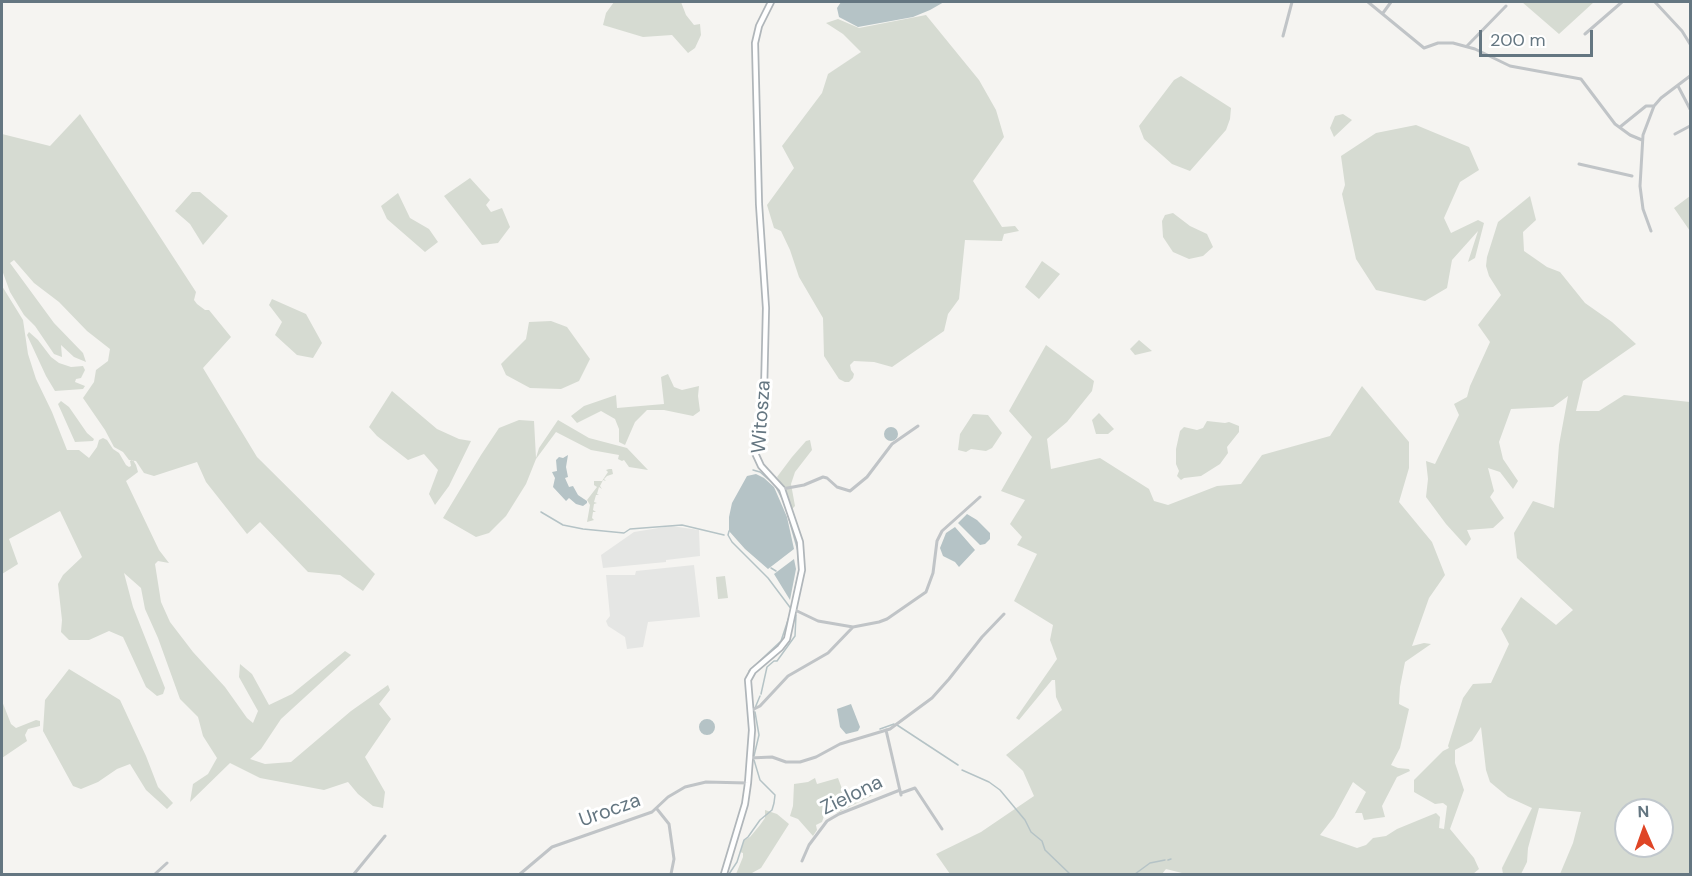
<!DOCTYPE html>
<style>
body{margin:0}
#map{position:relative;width:1692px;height:876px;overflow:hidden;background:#f5f4f1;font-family:"DM Sans",sans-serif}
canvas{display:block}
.frame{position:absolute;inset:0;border:3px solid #647681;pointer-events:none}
.north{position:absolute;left:1614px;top:798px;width:60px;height:60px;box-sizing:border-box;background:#fff;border:2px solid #c1c8cd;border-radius:50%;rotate:358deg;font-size:16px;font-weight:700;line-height:24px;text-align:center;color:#647681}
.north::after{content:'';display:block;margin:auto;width:21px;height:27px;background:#df4526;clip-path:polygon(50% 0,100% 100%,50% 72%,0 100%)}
.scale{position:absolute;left:1479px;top:30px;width:114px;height:27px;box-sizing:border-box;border:3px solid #647681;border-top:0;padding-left:8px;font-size:18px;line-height:21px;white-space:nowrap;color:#647681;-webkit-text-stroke:4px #fff;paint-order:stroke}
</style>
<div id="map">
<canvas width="1692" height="876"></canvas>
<div class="frame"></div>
<div class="north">N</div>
<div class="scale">200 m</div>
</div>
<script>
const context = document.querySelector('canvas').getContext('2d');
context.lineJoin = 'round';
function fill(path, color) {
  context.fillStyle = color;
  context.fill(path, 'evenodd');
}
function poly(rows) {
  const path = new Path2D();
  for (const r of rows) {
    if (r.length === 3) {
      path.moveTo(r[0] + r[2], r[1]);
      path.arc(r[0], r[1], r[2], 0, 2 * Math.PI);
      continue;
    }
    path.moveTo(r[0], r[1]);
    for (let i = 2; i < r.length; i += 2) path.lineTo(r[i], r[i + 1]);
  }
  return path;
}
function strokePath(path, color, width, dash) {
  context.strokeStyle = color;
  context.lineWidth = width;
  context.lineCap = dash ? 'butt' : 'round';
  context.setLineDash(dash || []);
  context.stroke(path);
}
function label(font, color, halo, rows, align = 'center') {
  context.font = font + ' "DM Sans",sans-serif';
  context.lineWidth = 6;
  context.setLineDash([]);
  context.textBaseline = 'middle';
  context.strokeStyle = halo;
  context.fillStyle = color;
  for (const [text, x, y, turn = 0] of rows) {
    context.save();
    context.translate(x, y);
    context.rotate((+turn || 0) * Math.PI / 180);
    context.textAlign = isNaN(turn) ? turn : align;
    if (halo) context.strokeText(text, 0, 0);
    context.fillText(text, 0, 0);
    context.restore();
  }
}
const built = poly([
 [671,526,699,530,700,556,666,560,666,562,603,568,601,555,634,532],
 [694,565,700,617,648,622,643,647,627,649,625,637,608,626,606,621,610,616,606,575,635,575,636,571]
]);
const green = poly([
 [614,2,681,2,686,15,694,25,700,24,701,35,695,48,688,53,672,35,643,37,603,25,606,13],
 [1522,2,1594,2,1559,34],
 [926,15,979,80,996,110,1004,137,973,181,1002,227,1015,226,1019,231,1004,234,1002,241,965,240,959,299,948,314,944,331,892,367,874,362,854,361,850,365,851,370,854,374,853,378,849,382,845,382,839,379,824,356,823,318,799,277,790,250,781,231,774,228,767,205,794,168,782,146,822,93,828,74,861,52,843,34,826,23,838,19,859,28],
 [1181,76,1231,108,1230,119,1226,130,1190,171,1172,164,1144,139,1139,126,1174,80],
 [80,114,196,292,194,300,197,304,205,310,209,310,231,337,203,368,257,457,375,574,363,591,340,575,308,572,260,522,247,534,206,482,197,462,154,476,144,473,136,461,129,460,123,452,114,447,105,430,83,398,94,382,96,370,108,361,110,349,87,331,59,302,34,283,14,260,10,263,54,323,83,353,86,362,74,357,61,345,62,357,54,354,35,326,24,315,10,292,2,270,2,134,50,146],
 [1343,114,1352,120,1334,137,1330,128,1335,116],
 [1416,125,1469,147,1479,170,1460,182,1444,218,1451,233,1478,220,1484,223,1475,258,1468,262,1478,231,1452,260,1447,288,1425,301,1376,290,1356,259,1342,194,1345,185,1341,156,1376,133],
 [470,178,490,200,486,205,491,212,502,208,510,227,498,243,482,245,444,196],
 [192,192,200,192,228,216,203,245,190,224,175,211],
 [398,193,410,218,429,229,438,242,425,252,387,219,381,206],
 [1530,196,1536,220,1523,232,1524,251,1547,267,1560,272,1585,303,1612,322,1636,344,1583,381,1576,411,1599,411,1624,395,1690,402,1690,874,1560,874,1573,843,1581,812,1539,808,1528,848,1527,862,1521,874,1503,874,1502,868,1532,808,1508,797,1490,782,1486,770,1481,727,1472,741,1455,750,1455,763,1464,790,1450,829,1474,858,1479,869,1473,874,1458,874,1457,873,1455,874,1186,874,1166,869,1162,874,950,874,936,854,981,832,1034,796,1023,771,1006,755,1062,710,1056,697,1055,680,1052,680,1019,720,1016,718,1057,659,1050,640,1053,625,1014,601,1037,554,1017,545,1022,537,1010,524,1025,500,1001,491,1032,437,1009,411,1046,345,1094,381,1092,391,1067,422,1047,439,1051,469,1100,458,1149,489,1154,501,1168,505,1217,486,1241,484,1262,455,1330,436,1362,386,1409,442,1409,468,1399,502,1432,542,1445,575,1429,598,1412,646,1424,643,1431,644,1405,662,1400,687,1399,704,1409,709,1400,748,1391,765,1398,768,1409,769,1410,771,1397,777,1382,806,1385,817,1364,820,1362,813,1355,813,1366,792,1353,782,1334,817,1320,835,1357,848,1366,845,1373,838,1386,836,1397,829,1436,813,1440,817,1439,828,1444,829,1447,806,1443,803,1435,804,1414,792,1414,780,1443,751,1449,748,1448,746,1463,698,1473,684,1491,683,1509,644,1501,629,1521,597,1556,625,1573,610,1517,558,1514,533,1533,501,1554,508,1559,445,1568,396,1553,407,1511,409,1499,442,1503,459,1518,481,1513,489,1500,472,1488,468,1494,491,1490,497,1504,518,1493,528,1467,530,1471,539,1466,546,1446,524,1426,497,1428,479,1426,461,1435,464,1459,415,1454,404,1467,397,1470,386,1490,342,1478,325,1501,295,1489,276,1486,266,1487,257,1498,222],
 [1626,810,1662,810,1662,846,1626,846],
 [1690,196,1690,231,1674,208],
 [1173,213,1190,226,1207,234,1213,247,1203,256,1189,259,1173,252,1163,237,1162,221,1165,215],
 [1042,261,1060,274,1039,299,1025,287],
 [2,286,23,320,28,354,36,379,52,412,67,450,79,450,89,458,97,447,99,440,103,438,107,440,113,449,119,453,126,465,129,467,131,466,130,461,133,460,136,465,138,472,126,481,159,550,169,563,158,561,155,564,161,602,170,622,193,652,225,687,247,718,253,723,258,711,239,677,240,664,252,674,269,705,292,694,345,651,351,655,281,719,261,749,250,759,265,764,291,762,351,711,388,685,390,690,379,704,391,719,365,757,385,792,383,808,373,806,358,794,348,782,324,790,260,778,230,763,190,802,193,784,208,774,217,758,203,736,198,717,180,699,158,638,145,609,141,588,124,573,133,607,165,688,163,694,157,696,146,687,123,637,109,631,89,640,69,640,61,632,62,620,58,584,63,575,82,557,60,511,9,539,18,564,2,574],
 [272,299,306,314,322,343,313,358,297,355,275,335,282,322,269,305],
 [551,321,567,327,590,359,579,381,561,389,530,388,506,375,501,364,526,339,529,322],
 [29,332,38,340,51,357,59,363,71,367,83,366,85,370,81,378,76,379,75,382,85,386,83,389,55,391,46,376,27,335],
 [1139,340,1152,351,1135,355,1130,349],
 [668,374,674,387,682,390,699,386,698,396,700,411,693,416,664,410,647,410,635,422,625,445,619,442,619,429,615,419,601,411,577,423,571,416,584,406,616,395,617,408,664,404,661,377],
 [392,391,437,429,459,439,471,441,449,486,435,505,429,494,438,470,424,454,408,460,377,436,369,427],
 [61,401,69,407,87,433,94,439,93,441,75,442,58,404],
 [1099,413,1114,429,1108,434,1096,434,1092,420],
 [973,414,988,415,1002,433,992,448,986,451,971,449,966,452,958,450,960,434],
 [519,420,534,421,536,458,539,448,558,420,589,438,627,448,648,470,629,467,624,460,622,461,618,459,619,455,591,450,556,432,536,459,526,484,506,516,489,533,476,537,443,518,481,455,499,428],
 [1207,421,1225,423,1229,422,1239,426,1239,432,1227,447,1228,453,1220,464,1201,476,1184,478,1181,480,1177,476,1179,471,1176,464,1176,449,1180,431,1184,427,1197,430,1203,428],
 [810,440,812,450,795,472,791,484,795,506,792,509,782,485,777,477,792,457,806,441],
 [609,469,612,469,613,474,607,476,604,479,606,481,603,480,600,486,602,489,599,487,597,494,599,495,596,495,594,502,597,503,594,504,593,510,596,512,593,512,592,518,594,520,587,522,590,505,587,500,597,487,594,485,594,481,602,481,608,472,606,470],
 [725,576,728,598,718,599,716,577],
 [69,669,120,700,146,756,158,787,173,803,167,809,146,790,130,764,117,769,98,782,81,789,73,786,43,731,45,700],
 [2,701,11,724,16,728,36,720,40,721,40,726,28,729,25,735,27,741,2,758],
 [815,778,817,784,838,778,845,797,869,794,873,795,837,813,833,811,824,816,822,822,816,825,817,830,813,836,798,819,790,816,793,806,794,784,808,782],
 [765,810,777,814,789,824,761,868,752,873,736,874,743,857,743,853,740,852,744,840,750,837,760,825,765,818]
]);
const water = poly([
 [841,2,944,2,930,10,913,17,858,27,839,17,837,8],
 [891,434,7],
 [568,455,566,467,568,477,565,478,569,487,573,486,578,495,587,501,587,503,583,506,576,504,569,498,566,501,553,487,555,478,552,472,557,471,556,460,559,457,563,458],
 [756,474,764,478,774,487,787,517,794,549,768,569,745,549,729,531,729,517,732,503,747,476],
 [967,514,977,520,990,533,990,539,985,544,980,545,958,523],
 [955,527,975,550,959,567,955,562,943,556,940,548,946,533],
 [794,559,796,569,790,600,774,574],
 [851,704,860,727,858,731,846,734,840,727,837,709],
 [707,727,8]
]);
const stream = poly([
 [753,470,760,472,775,485,785,504],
 [786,508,798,551,799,571,794,594],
 [541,512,563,525,583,529,624,533,630,529,682,525,724,535],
 [729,531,728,535,732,542,768,578,792,610],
 [771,568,776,571],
 [749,671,781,641,789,617],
 [761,694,767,667,774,661,777,661,795,636,796,615],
 [755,708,760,696],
 [897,725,958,765],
 [880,729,894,724],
 [754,756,759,735,755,712],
 [962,770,989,782,1000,790,1025,820,1031,832,1042,841,1045,850,1070,874],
 [1168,860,1171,859],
 [729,874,737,862,744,840,748,837,760,820,772,810,774,803,775,795,760,780,754,760],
 [1135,874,1150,863,1165,860]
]);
const street = poly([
 [1368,2,1424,48,1438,43,1453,43,1475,49,1510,66,1581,79,1615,124,1630,135,1642,140],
 [1655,2,1682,31,1690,44],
 [1383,13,1391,2],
 [1585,34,1622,2],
 [1283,36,1292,2],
 [1467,46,1506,6],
 [1678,86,1690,109],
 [1620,127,1646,106,1653,106],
 [1675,134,1690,126],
 [1579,164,1632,176],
 [1651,231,1643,209,1640,186,1643,135,1654,106,1661,98,1690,76],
 [782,489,804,485,823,477,827,478,837,487,850,491,867,477,892,444,918,426],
 [795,610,818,621,853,627,879,622,887,619,926,592,933,573,937,541,942,531,980,497],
 [750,711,760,706,788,676,828,653,853,627],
 [886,730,901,795],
 [750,758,772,757,786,762,800,762,816,757,840,744,890,729,932,698,949,679,982,637,1004,614],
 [901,793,915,788,942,829],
 [657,809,669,824,674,859,671,874],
 [802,861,809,845,827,821,839,814,900,790],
 [155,874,167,863],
 [354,874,385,836],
 [520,874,552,847,652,812,668,797,685,787,706,782,747,783]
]);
const secondary = poly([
 [724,874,745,804,748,783,752,730,748,680,753,671,780,648,787,639,802,570,800,542,782,489,761,466,755,453,764,392,766,308,759,204,755,43,759,26,771,2]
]);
const streetNames = [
 ["Witosza",762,417,-86],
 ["Zielona",852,796,-26],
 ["Urocza",610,811,-20]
];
fill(built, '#e5e6e4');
fill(green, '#d6dbd2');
fill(water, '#b5c3c6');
strokePath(stream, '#b5c3c6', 1.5);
strokePath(secondary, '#b0b6ba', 8);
strokePath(street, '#c0c4c7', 3);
strokePath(secondary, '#fff', 4.5);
label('20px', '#647681', '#fff', streetNames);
</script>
